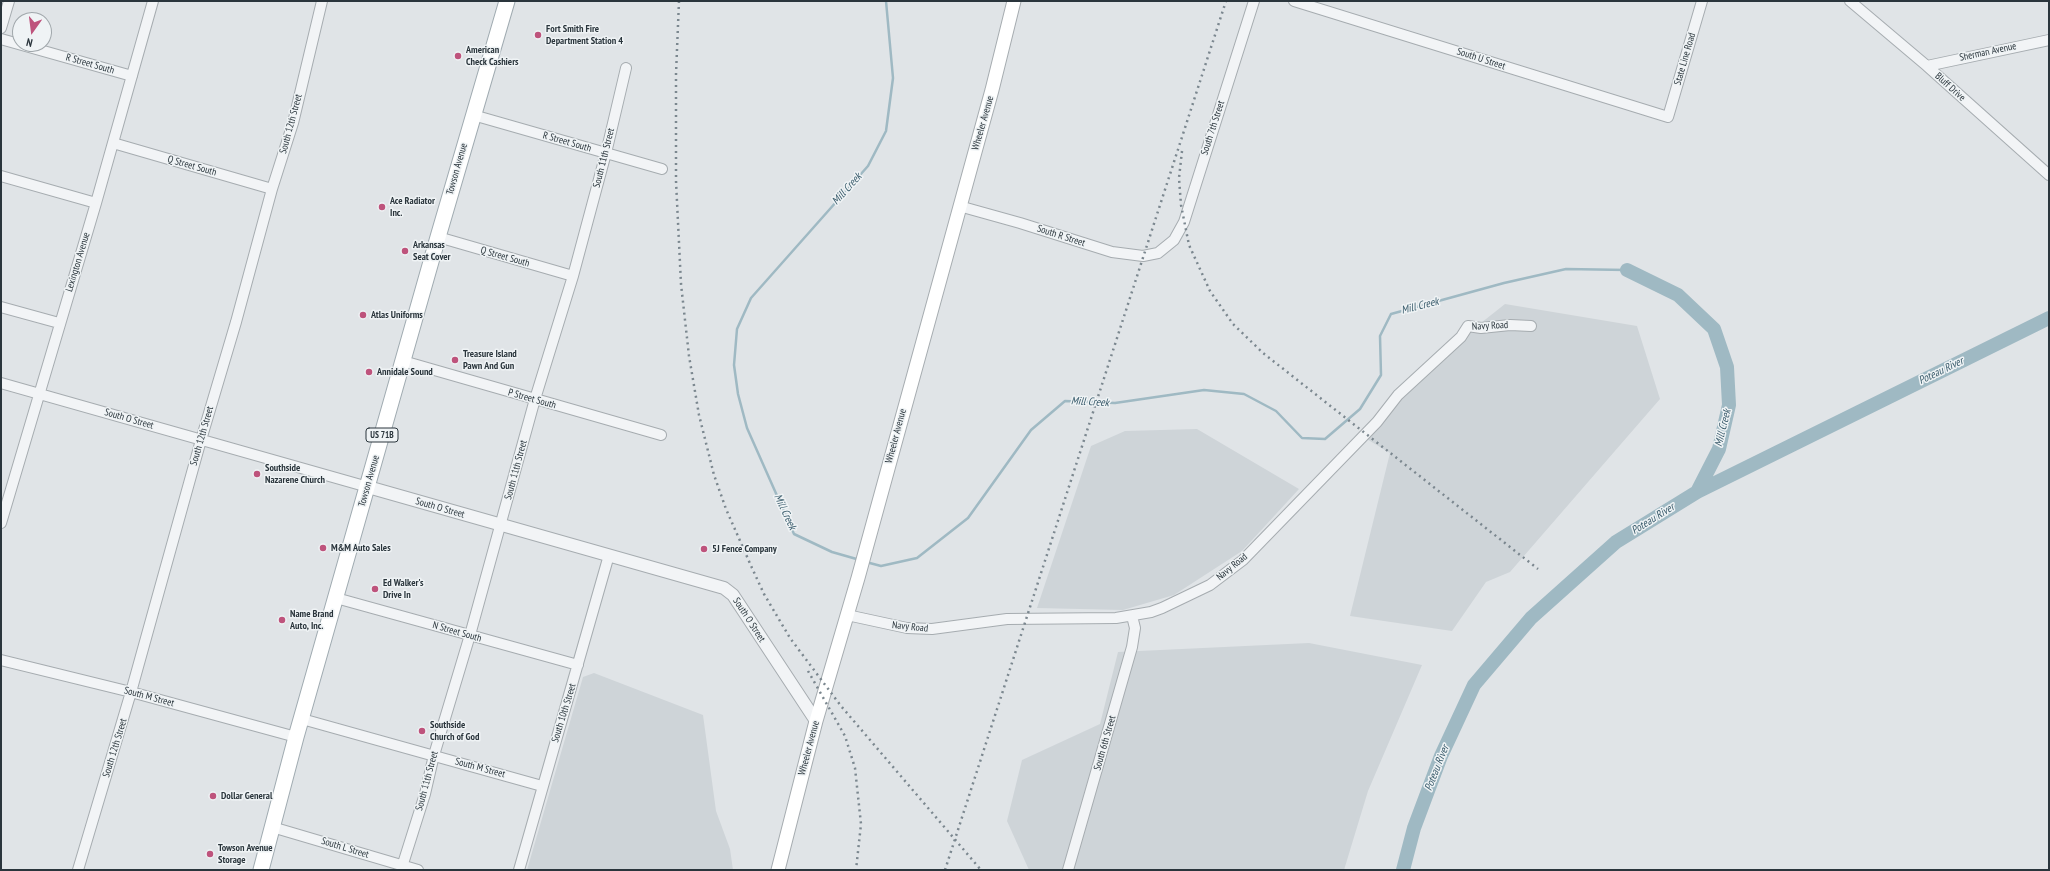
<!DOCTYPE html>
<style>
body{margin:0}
#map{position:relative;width:2050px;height:871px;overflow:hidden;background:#e0e4e7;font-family:"PT Sans Narrow",sans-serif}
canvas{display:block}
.frame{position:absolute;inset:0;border:2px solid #2a353c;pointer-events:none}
.north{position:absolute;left:12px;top:12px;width:40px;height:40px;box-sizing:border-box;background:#eff3f5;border:1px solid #a0a7ab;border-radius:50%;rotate:194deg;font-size:11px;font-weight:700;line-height:16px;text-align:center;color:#2a353c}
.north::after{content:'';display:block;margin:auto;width:14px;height:18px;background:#be537c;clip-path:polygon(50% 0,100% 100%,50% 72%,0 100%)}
</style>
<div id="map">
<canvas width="2050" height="871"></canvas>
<div class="frame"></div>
<div class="north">N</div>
</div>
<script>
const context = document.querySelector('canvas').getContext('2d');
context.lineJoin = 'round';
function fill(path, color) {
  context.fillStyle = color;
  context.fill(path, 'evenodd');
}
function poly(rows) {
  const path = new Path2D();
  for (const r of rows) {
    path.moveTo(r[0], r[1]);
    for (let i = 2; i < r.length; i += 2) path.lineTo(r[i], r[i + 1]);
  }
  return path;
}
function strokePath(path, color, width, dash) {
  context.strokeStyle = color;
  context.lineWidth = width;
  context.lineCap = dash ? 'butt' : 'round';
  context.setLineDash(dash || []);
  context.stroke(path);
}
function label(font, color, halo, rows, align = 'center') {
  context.font = font + ' "PT Sans Narrow",sans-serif';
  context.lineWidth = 3;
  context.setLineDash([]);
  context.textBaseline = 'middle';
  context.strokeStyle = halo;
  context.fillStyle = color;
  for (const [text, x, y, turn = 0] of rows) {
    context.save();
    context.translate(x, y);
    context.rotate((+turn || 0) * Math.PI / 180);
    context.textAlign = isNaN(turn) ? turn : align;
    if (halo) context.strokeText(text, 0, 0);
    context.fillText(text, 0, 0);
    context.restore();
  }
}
const built = poly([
 [1505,304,1637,326,1660,399,1510,572,1486,582,1452,631,1350,616,1390,453,1365,438,1429,364],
 [1197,429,1299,489,1242,551,1174,595,1123,610,1037,608,1091,446,1125,431],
 [1309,643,1422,665,1368,791,1344,870,1029,870,1007,821,1022,760,1100,724,1118,652],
 [594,673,703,715,716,811,730,849,733,870,527,870,583,677]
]);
const stream = poly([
 [860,560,832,552,794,534,747,428,738,394,734,365,737,329,751,298,868,166,886,131,893,78,886,1],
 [866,562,881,566,917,558,968,518,1031,430,1065,401,1115,403,1204,390,1244,394,1276,411,1302,438,1325,439,1360,409,1381,375,1380,336,1391,314,1504,283,1566,269,1627,270]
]);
const river = poly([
 [1627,270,1678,295,1714,329,1727,367,1729,405,1719,449,1697,492],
 [1403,870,1414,828,1441,756,1474,685,1531,618,1616,542,1697,492,2049,318]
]);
const minor = poly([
 [1294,1,1668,117,1702,1],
 [1850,1,1927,66,2049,175],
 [1,28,9,1],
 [1,39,132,76],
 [1927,66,2049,40],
 [473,115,662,169],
 [113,143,272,189],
 [1,176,96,203],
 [959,206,1020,223,1112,252,1143,256,1158,253,1174,240,1184,222,1254,1],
 [438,237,573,276],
 [1,307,59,323],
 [403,361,661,435],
 [1,383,368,487],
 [1,523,96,203,153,1],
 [336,598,578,665],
 [847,615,907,628,932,629,1007,619,1116,618,1151,612,1162,608,1210,585,1243,560,1377,422,1398,395,1461,337,1468,326,1481,328,1510,325,1531,326],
 [1,660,131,692,296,737],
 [302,719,542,786],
 [272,827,418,870],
 [78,870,131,692,201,440,236,322,272,189,293,123,322,1],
 [401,870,425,794,434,755,470,635,535,399,573,276,606,153,626,68],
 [519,870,609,555],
 [1068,870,1132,647,1135,628,1132,616]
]);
const tertiary = poly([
 [368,487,724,588,733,595,816,721]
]);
const secondary = poly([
 [778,870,816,721,858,578,992,90,1014,1]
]);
const primary = poly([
 [261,870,296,737,438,237,507,1]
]);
const rail = poly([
 [679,1,676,74,676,181,681,284,689,356,699,415,714,475,726,509,752,568,764,594,790,638,841,706,981,870],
 [1182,151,1179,178,1181,205,1189,245,1210,291,1233,324,1263,353,1538,569],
 [808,671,845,736,855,768,861,824,856,870],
 [945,870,1226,1]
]);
const markers = [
 [538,35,4,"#be537c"],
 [458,56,4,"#be537c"],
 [382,207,4,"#be537c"],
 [405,251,4,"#be537c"],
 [363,315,4,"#be537c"],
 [455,360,4,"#be537c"],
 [369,372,4,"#be537c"],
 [257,474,4,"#be537c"],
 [323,548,4,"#be537c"],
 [704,549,4,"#be537c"],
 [375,589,4,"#be537c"],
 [282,620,4,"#be537c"],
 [422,731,4,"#be537c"],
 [213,796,4,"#be537c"],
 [210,854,4,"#be537c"]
];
const shields = [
 [382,435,32]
];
const shieldNames = [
 ["US 71B",382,435]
];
const poiNames = [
 ["Fort Smith Fire",546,29],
 ["Department Station 4",546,41],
 ["American",466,50],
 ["Check Cashiers",466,62],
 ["Ace Radiator",390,201],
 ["Inc.",390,213],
 ["Arkansas",413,245],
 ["Seat Cover",413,257],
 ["Atlas Uniforms",371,315],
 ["Treasure Island",463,354],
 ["Pawn And Gun",463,366],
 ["Annidale Sound",377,372],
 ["Southside",265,468],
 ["Nazarene Church",265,480],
 ["M&M Auto Sales",331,548],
 ["5J Fence Company",712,549],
 ["Ed Walker's",383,583],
 ["Drive In",383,595],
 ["Name Brand",290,614],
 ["Auto, Inc.",290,626],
 ["Southside",430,725],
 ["Church of God",430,737],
 ["Dollar General",221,796],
 ["Towson Avenue",218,848],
 ["Storage",218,860]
];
const streetNames = [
 ["Sherman Avenue",1988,52,-12],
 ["South U Street",1481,59,18],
 ["State Line Road",1685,59,-74],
 ["R Street South",90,64,16],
 ["Bluff Drive",1950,87,42],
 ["Wheeler Avenue",983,123,-74],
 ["South 12th Street",291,124,-75],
 ["South 7th Street",1213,128,-72],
 ["R Street South",567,142,16],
 ["South 11th Street",604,158,-76],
 ["Q Street South",192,166,16],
 ["Towson Avenue",457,169,-74],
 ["South R Street",1061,236,18],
 ["Q Street South",505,257,16],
 ["Lexington Avenue",78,262,-73],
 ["Navy Road",1490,326,-3],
 ["P Street South",532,399,16],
 ["South O Street",129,419,16],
 ["South 12th Street",202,436,-74],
 ["Wheeler Avenue",896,436,-75],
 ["South 11th Street",516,470,-75],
 ["Towson Avenue",369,481,-74],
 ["South O Street",440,508,16],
 ["Navy Road",1232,567,-39],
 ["South O Street",749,620,57],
 ["Navy Road",910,627,6],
 ["N Street South",457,632,16],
 ["South M Street",149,697,15],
 ["South 10th Street",564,713,-73],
 ["South 6th Street",1105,743,-74],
 ["South 12th Street",115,748,-73],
 ["Wheeler Avenue",809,748,-75],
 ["South M Street",480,768,15],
 ["South 11th Street",427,781,-75],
 ["South L Street",345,848,17]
];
const waterNames = [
 ["Mill Creek",847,189,-48],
 ["Mill Creek",1420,306,-14],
 ["Poteau River",1941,371,-26],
 ["Mill Creek",1090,402,3],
 ["Mill Creek",1723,428,-76],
 ["Mill Creek",785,512,65],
 ["Poteau River",1653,519,-32],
 ["Poteau River",1437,768,-68]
];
fill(built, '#ced4d8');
strokePath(stream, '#9fb9c3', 2.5);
strokePath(river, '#9fb9c3', 14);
strokePath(minor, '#a6acb0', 12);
strokePath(tertiary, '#a6acb0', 14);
strokePath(secondary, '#a6acb0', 15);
strokePath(primary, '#a0abb1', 17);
strokePath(minor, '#f2f4f6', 10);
strokePath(tertiary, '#f2f4f6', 12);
strokePath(secondary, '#fff', 13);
strokePath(primary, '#fff', 15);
strokePath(rail, '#7b878f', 2.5, [2, 4]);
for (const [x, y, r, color] of markers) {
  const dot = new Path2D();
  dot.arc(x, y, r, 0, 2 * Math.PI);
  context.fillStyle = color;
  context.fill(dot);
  strokePath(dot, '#eff3f5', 1.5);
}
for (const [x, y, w] of shields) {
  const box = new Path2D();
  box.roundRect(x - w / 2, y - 7, w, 14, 3);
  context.fillStyle = '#eff3f5';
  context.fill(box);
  strokePath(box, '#2a353c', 1);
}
label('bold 9px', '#2a353c', null, shieldNames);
label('bold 10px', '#2a353c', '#eff3f5', poiNames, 'left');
label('10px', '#2a353c', '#eff3f5', streetNames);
label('italic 11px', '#395b6b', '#eff3f5', waterNames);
</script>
